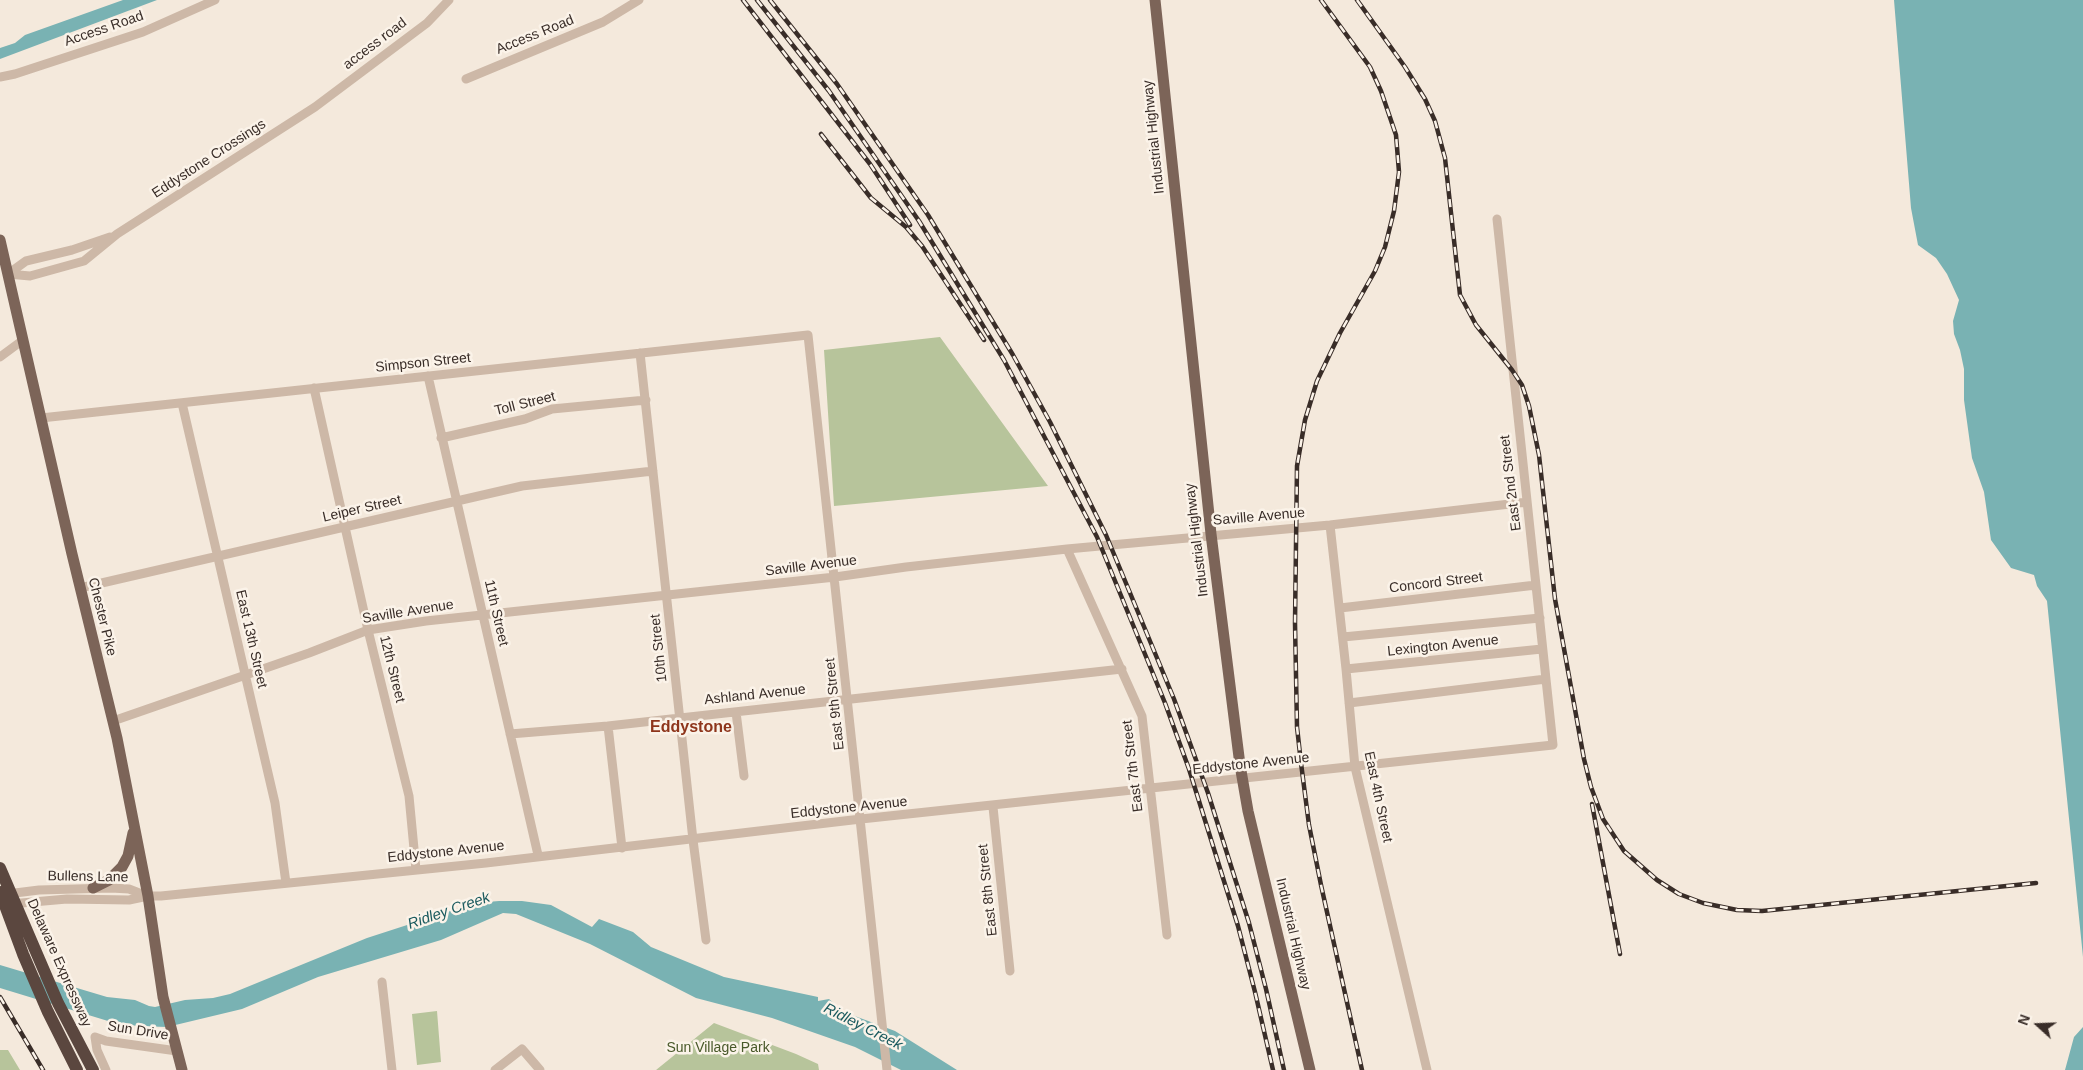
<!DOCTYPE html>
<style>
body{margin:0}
#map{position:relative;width:2083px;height:1070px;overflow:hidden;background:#f4e9dc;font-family:Helvetica,sans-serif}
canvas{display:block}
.north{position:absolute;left:2013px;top:1000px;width:50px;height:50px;-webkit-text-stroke:4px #fbf3e9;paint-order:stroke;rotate:290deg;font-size:14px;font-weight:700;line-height:20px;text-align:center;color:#392d28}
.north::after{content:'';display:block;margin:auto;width:18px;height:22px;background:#392d28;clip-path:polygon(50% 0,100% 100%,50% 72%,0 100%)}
</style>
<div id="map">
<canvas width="2083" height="1070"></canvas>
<div class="north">N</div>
</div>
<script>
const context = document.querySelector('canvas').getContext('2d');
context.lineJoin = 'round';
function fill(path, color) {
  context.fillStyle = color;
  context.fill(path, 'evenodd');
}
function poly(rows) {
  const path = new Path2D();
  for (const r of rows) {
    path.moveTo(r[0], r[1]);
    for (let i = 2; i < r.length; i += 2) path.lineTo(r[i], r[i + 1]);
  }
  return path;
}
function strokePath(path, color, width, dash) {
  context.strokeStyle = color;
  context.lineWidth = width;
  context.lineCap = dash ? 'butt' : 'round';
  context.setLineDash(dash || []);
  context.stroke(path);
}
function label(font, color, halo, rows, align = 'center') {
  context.font = font + ' Helvetica,sans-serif';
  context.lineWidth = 5;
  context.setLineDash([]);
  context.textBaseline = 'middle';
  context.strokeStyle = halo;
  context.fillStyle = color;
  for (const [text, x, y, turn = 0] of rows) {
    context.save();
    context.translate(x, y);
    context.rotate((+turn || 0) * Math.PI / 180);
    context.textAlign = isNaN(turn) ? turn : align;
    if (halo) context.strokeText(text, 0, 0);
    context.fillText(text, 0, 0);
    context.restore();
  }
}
const green = poly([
 [940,337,1048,486,834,506,824,350],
 [437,1011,441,1062,417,1065,412,1014],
 [714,1023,796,1054,818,1064,819,1070,656,1070],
 [0,1050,8,1050,20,1070,0,1070]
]);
const water = poly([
 [123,0,157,0,0,59,0,48,15,43,25,35],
 [1894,0,2083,0,2083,957,2047,601,2037,586,2034,575,2011,568,1991,540,1984,492,1972,458,1964,400,1964,369,1960,350,1954,334,1953,321,1959,300,1947,274,1936,258,1918,245,1911,208],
 [499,901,522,901,551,905,592,927,599,919,633,932,651,947,724,977,818,997,818,1001,829,999,844,1012,895,1031,957,1070,901,1070,855,1047,772,1018,696,998,590,944,516,914,503,913,441,940,318,977,242,1009,167,1027,137,1026,108,1021,0,988,0,965,107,997,135,1000,149,1006,155,1007,185,1000,213,998,230,994,367,938,475,903],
 [2083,1027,2083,1070,2065,1070,2074,1037]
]);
const minor = poly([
 [0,77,15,74,143,32,215,0],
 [466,79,603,22,639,0],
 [8,274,30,276,84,261,117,234,315,107,427,23,449,0],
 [8,274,26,261,72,250,110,237],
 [640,353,693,840,706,940],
 [0,357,23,340],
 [428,376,538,855],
 [314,388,368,630,409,796,416,870],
 [182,403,275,803,286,883],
 [41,418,808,335,887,1070],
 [441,438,525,419,552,409,646,400],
 [1330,525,1346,669,1355,767,1427,1070],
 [1067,549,1142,716,1167,935],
 [80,588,522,486,653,471],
 [1340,608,1536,585],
 [1343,637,1540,618],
 [1346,669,1542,649],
 [1349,703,1546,679],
 [736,712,744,776],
 [113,721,309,653,368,630,426,621,835,577,906,567,1067,549,1330,525,1527,502],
 [608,726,622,848],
 [510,734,608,726,1122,669],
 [993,807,1010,971],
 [7,894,39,890,111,888,129,889,147,896],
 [10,904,67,899,129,900,148,896,161,896,486,863,861,819,1553,745,1497,219],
 [382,982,392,1070],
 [106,1070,97,1050,95,1037,106,1041,177,1051],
 [495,1070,522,1049,540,1070]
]);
const major = poly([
 [1155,0,1211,534,1240,765,1248,811,1310,1070],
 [0,240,72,554,117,738,148,896,163,997,182,1070],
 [93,888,109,880,122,867,128,856,133,833]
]);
const highway = poly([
 [0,868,58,1003,93,1070],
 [0,892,23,954,48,1012,77,1070]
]);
const rail = poly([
 [743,0,870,164,910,225],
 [757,0,829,91,919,221,1004,360,1097,537,1165,703,1189,769,1238,926,1255,992,1273,1070],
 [770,0,837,84,928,215,1013,355,1050,422,1106,535,1174,699,1208,793,1249,923,1266,989,1284,1070],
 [1321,0,1370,67,1381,91,1396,135,1399,172,1394,211,1385,247,1375,271,1340,333,1317,381,1305,420,1297,466,1295,623,1297,727,1301,763,1309,825,1321,885,1362,1070],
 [1357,0,1405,67,1425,99,1435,121,1445,158,1460,295,1476,325,1512,370,1522,385,1529,406,1539,455,1555,599,1584,759,1591,787,1603,819,1624,851,1657,880,1679,894,1703,903,1737,910,1762,911,2036,883],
 [821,134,871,198,906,227,922,246,984,340],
 [1592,804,1620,954],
 [0,997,43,1070]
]);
const streetNames = [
 ["Access Road",104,29,-19],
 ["Access Road",535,35,-22],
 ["access road",375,44,-37],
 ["Industrial Highway",1154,137,-96],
 ["Eddystone Crossings",209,159,-33],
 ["Simpson Street",423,363,-6],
 ["Toll Street",525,404,-14],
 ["East 2nd Street",1511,483,-97],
 ["Leiper Street",362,509,-13],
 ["Saville Avenue",1259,517,-5],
 ["Industrial Highway",1197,540,-97],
 ["Saville Avenue",811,566,-7],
 ["Concord Street",1436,583,-7],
 ["Saville Avenue",408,612,-9],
 ["11th Street",496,613,77],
 ["Chester Pike",102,617,76],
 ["East 13th Street",251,639,77],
 ["Lexington Avenue",1443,646,-6],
 ["10th Street",659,648,-96],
 ["12th Street",392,669,76],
 ["Ashland Avenue",755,695,-6],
 ["East 9th Street",835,704,-96],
 ["Eddystone Avenue",1251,764,-6],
 ["East 7th Street",1133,766,-97],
 ["East 4th Street",1378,797,78],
 ["Eddystone Avenue",849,808,-6],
 ["Eddystone Avenue",446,852,-6],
 ["Bullens Lane",88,877,1],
 ["East 8th Street",988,890,-96],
 ["Industrial Highway",1293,934,77],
 ["Delaware Expressway",59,963,66],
 ["Sun Drive",138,1031,9]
];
const parkNames = [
 ["Sun Village Park",718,1048]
];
const waterNames = [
 ["Ridley Creek",449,911,-19],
 ["Ridley Creek",863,1027,27]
];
const quarterNames = [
 ["Eddystone",691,728]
];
fill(green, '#b7c49b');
fill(water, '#79b2b3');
strokePath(minor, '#cdb8a7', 9);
strokePath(major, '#7c6458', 11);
strokePath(highway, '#5b473f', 12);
strokePath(rail, '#392d28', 4.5);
strokePath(rail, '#fbf3e9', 2.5, [8]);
label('14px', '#392d28', '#fbf3e9', streetNames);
label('14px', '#49592a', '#fbf3e9', parkNames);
label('italic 15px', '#1a5a5e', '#fbf3e9', waterNames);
label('bold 16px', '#8e351b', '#fbf3e9', quarterNames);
</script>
